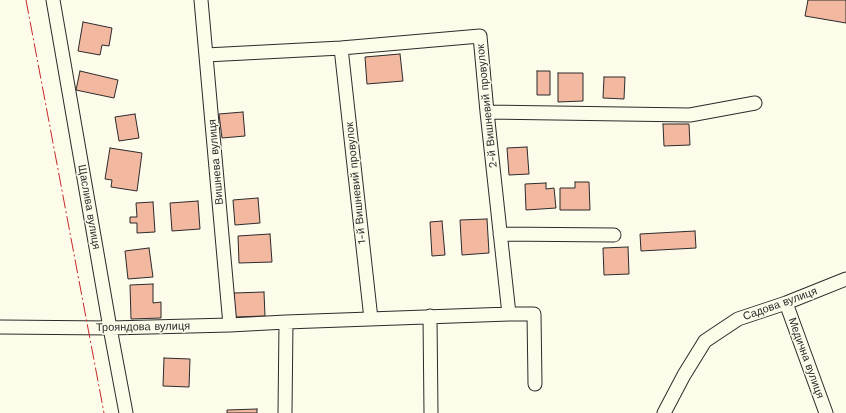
<!DOCTYPE html>
<meta charset="utf-8">
<style>
body{margin:0}
canvas{display:block;background:#fdfbea}
</style>
<canvas width="846" height="413"></canvas>
<script>
const context = document.querySelector('canvas').getContext('2d');
context.lineJoin = 'round';
function fill(path, color) {
  context.fillStyle = color;
  context.fill(path, 'evenodd');
}
function poly(rows) {
  const path = new Path2D();
  for (const r of rows) {
    path.moveTo(r[0], r[1]);
    for (let i = 2; i < r.length; i += 2) path.lineTo(r[i], r[i + 1]);
  }
  return path;
}
function strokePath(path, color, width, dash) {
  context.strokeStyle = color;
  context.lineWidth = width;
  context.lineCap = dash ? 'butt' : 'round';
  context.setLineDash(dash || []);
  context.stroke(path);
}
function label(font, color, halo, rows, align = 'center') {
  context.font = font + ' "Work Sans",sans-serif';
  context.lineWidth = 3;
  context.setLineDash([]);
  context.textBaseline = 'middle';
  context.strokeStyle = halo;
  context.fillStyle = color;
  for (const [text, x, y, turn = 0] of rows) {
    context.save();
    context.translate(x, y);
    context.rotate((+turn || 0) * Math.PI / 180);
    context.textAlign = isNaN(turn) ? turn : align;
    if (halo) context.strokeText(text, 0, 0);
    context.fillText(text, 0, 0);
    context.restore();
  }
}
const building = poly([
 [808,0,846,0,846,23,805,16,808,0],
 [83,22,112,28,109,46,102,45,100,55,78,51,83,22],
 [400,54,403,81,367,84,365,57,400,54],
 [80,71,118,80,114,98,76,90,80,71],
 [537,71,550,71,550,95,537,95,537,71],
 [558,73,583,73,583,101,558,102,558,73],
 [604,77,625,77,624,99,603,98,604,77],
 [243,112,245,136,222,138,219,114,243,112],
 [135,114,139,138,119,141,115,117,135,114],
 [663,124,689,124,690,145,664,146,663,124],
 [527,147,529,174,509,175,507,148,527,147],
 [110,148,142,153,137,191,111,187,112,180,105,179,110,148],
 [575,182,589,182,590,210,560,210,560,188,575,188,575,182],
 [546,183,546,189,554,188,556,208,526,210,525,184,546,183],
 [258,198,260,223,235,225,233,200,258,198],
 [198,201,200,229,172,231,170,203,198,201],
 [153,202,155,232,137,233,137,223,130,223,130,217,137,217,136,203,153,202],
 [487,219,489,253,462,255,460,220,487,219],
 [442,221,445,255,432,256,430,222,442,221],
 [695,231,696,248,641,251,640,234,695,231],
 [270,234,272,262,239,263,238,236,270,234],
 [628,247,629,274,604,275,603,248,628,247],
 [149,248,153,277,128,279,125,251,149,248],
 [153,284,153,303,161,302,161,318,131,319,130,285,153,284],
 [264,292,265,316,235,317,234,293,264,292],
 [164,358,190,359,189,387,163,386,164,358],
 [257,409,257,413,227,413,227,410,257,409]
]);
const street = poly([
 [53,0,110,328,126,413],
 [201,0,230,325],
 [341,48,371,319],
 [206,55,341,48,480,36,487,112,509,314],
 [487,112,690,115,755,103],
 [500,234,614,235],
 [786,303,826,413],
 [430,316,431,413],
 [0,327,110,328,230,325,286,322,509,314,534,314,535,384],
 [285,413,286,322],
 [664,413,684,375,705,341,738,319,786,303,846,279]
]);
const power = poly([
 [26,0,104,413]
]);
const streetNames = [
 ["2-й Вишневий провулок",487,106,-96],
 ["Вишнева вулиця",216,162,-95],
 ["1-й Вишневий провулок",356,183,-96],
 ["Щаслива вулиця",89,207,80],
 ["Садова вулиця",780,304,-20],
 ["Трояндова вулиця",143,327,-1],
 ["Медична вулиця",806,358,70]
];
fill(building, '#f2b8a0');
strokePath(building, '#2b2b2b', 1);
strokePath(street, '#2b2b2b', 15);
strokePath(street, '#fdfbea', 13);
strokePath(power, '#c62828', 1, [14, 3, 2, 3]);
label('11px', '#2b2b2b', '#fdfbea', streetNames);
</script>
